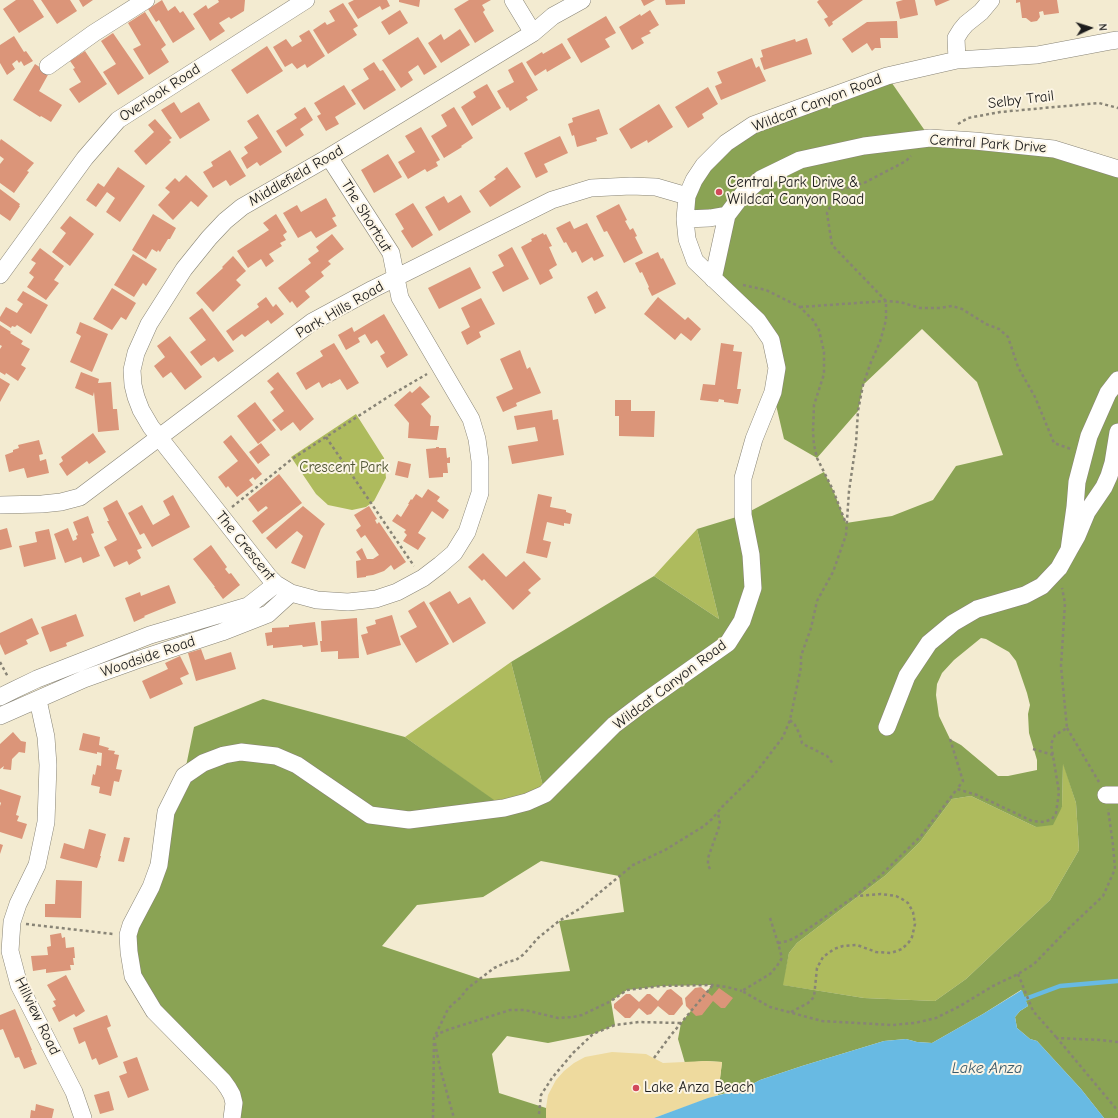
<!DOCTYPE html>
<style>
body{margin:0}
#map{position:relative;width:1118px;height:1118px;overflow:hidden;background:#f3ebd1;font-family:"Comic Neue",sans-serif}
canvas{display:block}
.north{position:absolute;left:1070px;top:8px;width:40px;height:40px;-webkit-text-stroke:3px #fcf5e5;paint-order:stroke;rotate:86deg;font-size:11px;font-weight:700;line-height:16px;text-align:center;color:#1c1c1c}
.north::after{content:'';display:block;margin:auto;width:14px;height:18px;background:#1c1c1c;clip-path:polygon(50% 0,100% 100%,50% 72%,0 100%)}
</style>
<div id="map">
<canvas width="1118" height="1118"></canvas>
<div class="north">N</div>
</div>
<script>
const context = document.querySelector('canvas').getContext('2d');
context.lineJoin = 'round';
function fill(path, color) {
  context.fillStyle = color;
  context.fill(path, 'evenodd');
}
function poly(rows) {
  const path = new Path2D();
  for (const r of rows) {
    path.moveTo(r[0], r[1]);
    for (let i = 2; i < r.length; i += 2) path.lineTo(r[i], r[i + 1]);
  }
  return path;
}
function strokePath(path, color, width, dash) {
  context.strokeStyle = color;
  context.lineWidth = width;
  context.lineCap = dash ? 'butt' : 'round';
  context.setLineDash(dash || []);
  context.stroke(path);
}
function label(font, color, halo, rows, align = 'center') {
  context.font = font + ' "Comic Neue",sans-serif';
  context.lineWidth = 4;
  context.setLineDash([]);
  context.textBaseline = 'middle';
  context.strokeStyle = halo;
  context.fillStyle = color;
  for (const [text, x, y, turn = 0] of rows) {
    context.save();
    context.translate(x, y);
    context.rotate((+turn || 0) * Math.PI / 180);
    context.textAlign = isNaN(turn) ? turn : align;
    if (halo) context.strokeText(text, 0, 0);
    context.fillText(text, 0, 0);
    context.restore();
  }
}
const green = poly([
 [356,414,384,458,386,478,374,501,366,507,352,510,328,505,316,494,291,457],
 [697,529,719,619,654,576],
 [511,662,545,794,504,808,405,737],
 [1063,762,1076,803,1079,850,1050,900,966,979,935,1001,864,998,782,985,789,953,797,943,886,875,920,842,952,799,971,796,1036,827,1062,807]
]);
const forest = poly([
 [887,76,930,138,975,141,1118,169,1118,1118,1104,1118,1081,1089,1037,1041,1030,1039,1017,1028,1015,1017,1020,1011,1028,1006,1021,990,983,1014,932,1043,917,1042,906,1039,884,1041,802,1066,760,1080,743,1089,718,1095,722,1062,705,1061,685,1063,678,1039,681,1023,712,985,662,986,627,990,611,1001,615,1025,593,1034,548,1043,507,1036,492,1054,499,1093,546,1108,546,1118,232,1118,234,1103,133,976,131,925,184,776,194,727,263,699,405,737,504,807,545,794,511,662,654,576,719,619,697,529,743,515,824,472,833,490,846,523,892,516,933,500,956,466,1003,455,977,382,922,329,863,385,858,411,817,458,784,439,773,392,771,340,713,279,727,216,685,219,687,196,726,143],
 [981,638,986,639,1009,652,1016,661,1027,693,1030,705,1028,714,1029,733,1037,760,1037,770,1008,776,998,776,961,745,950,739,939,716,936,695,937,684,942,673,954,660],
 [1063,764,1076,803,1079,850,1050,900,966,979,935,1001,864,998,783,985,789,953,797,943,886,875,920,842,952,799,971,796,1036,827,1053,825,1062,807],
 [541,861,619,876,624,912,559,921,570,971,481,979,382,946,417,905,483,897]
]);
const sand = poly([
 [612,1052,646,1054,663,1063,705,1061,722,1062,718,1095,654,1118,546,1118,546,1108,548,1095,556,1080,564,1071,574,1063,585,1057]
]);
const water = poly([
 [1022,990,1028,1006,1020,1011,1015,1017,1017,1028,1030,1039,1037,1041,1081,1089,1104,1118,654,1118,708,1098,743,1089,760,1080,802,1066,884,1041,906,1039,917,1042,932,1043,983,1014]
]);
const stream = poly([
 [1021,1002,1025,999,1060,986,1118,981]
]);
const building = poly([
 [16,0,33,0,44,17,19,33,3,9],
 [41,0,70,0,77,11,57,24],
 [79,0,93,0,83,7],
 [162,0,168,11,175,6,180,13,183,11,195,29,173,43,159,20,156,22,148,9],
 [218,0,245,0,244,11,231,19,229,17,219,23,225,31,210,41,193,14,206,5,208,9,219,2],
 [354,0,387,0,390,6,382,10,380,6,358,19,348,3],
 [399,0,420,0,419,7,399,2],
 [469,0,491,0,482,5,485,10,483,12,494,31,475,43,454,9],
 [641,0,655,0,644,6],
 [665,0,685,0,685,4,666,5],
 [819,0,863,0,832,22,833,24,829,27,824,19,828,17,817,2],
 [903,0,915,0,918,15,900,19,896,2],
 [934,0,950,0,936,6],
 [1016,0,1057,0,1059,13,1044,15,1043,11,1039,12,1040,17,1037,21,1031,22,1026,18,1022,18,1020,2,1016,3],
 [343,3,358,26,353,29,357,35,328,54,313,30,325,22,327,25,335,21,329,11],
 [400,10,408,23,389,35,381,22],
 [650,10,659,25,649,31,651,33,641,38,644,43,632,50,619,27,640,14,641,16],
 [145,12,166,45,161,49,169,62,149,75,133,49,141,45,128,23],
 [606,16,616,33,605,39,610,47,581,63,567,39],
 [897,21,898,38,880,38,881,48,875,48,872,51,867,43,852,53,842,39,867,22],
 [460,29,470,45,441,63,428,43,441,34,444,40],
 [309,30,325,56,307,68,305,64,297,69,292,63,285,67,273,47,286,39,292,47,302,41,299,36],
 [113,33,144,78,118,95,103,72,116,64,101,41],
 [14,36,24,52,26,51,33,61,24,66,21,61,19,63,17,60,12,64,15,69,7,75,0,63,0,45],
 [418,37,437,67,424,75,418,65,408,72,413,80,401,88,382,60],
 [807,38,812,54,764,70,760,58,763,57,761,50,795,39,796,42],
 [562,43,571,58,547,72,546,69,535,76,526,62,542,52,543,54],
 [267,46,283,71,247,94,231,70],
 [85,51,107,84,79,103,69,89,81,82,73,69,75,68,70,61],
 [752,58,756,68,759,66,766,81,721,100,715,86,722,83,717,72],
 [374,62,380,71,383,70,396,90,364,110,351,90,369,79,363,69],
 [522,62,538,90,526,97,528,100,510,111,508,107,507,108,497,91,514,82,508,70],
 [35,64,49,73,39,91,62,105,51,122,41,116,40,117,13,100],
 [487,84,501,108,472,126,461,107,476,97,473,92],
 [344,85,356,104,335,117,339,124,326,131,317,116,321,114,314,103],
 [708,87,718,104,702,114,704,118,688,128,675,107],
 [174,102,181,113,199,102,210,120,180,139,161,110],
 [659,104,673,127,648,143,647,140,631,149,619,129],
 [305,107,313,120,300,129,304,135,286,147,276,131,297,118,294,114],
 [454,107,473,138,461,146,462,147,444,158,431,136,447,126,441,115],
 [599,109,608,134,596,138,597,141,577,147,574,135,572,136,568,124,573,122,572,118],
 [258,114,282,152,260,166,257,162,247,169,241,158,248,153,244,147,258,138,247,121],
 [155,119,172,138,169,140,171,142,146,165,134,151,154,132,148,125],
 [421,127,440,160,436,162,438,166,427,172,425,169,408,179,398,162,415,152,405,136],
 [560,136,568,153,544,164,548,172,536,178,524,153],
 [1,139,34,163,27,171,29,172,14,193,0,183,0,164,4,159,0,156,0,141],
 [230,150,246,176,230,186,226,180,213,188,203,172,213,166,211,162],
 [388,154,402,177,374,193,361,170],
 [118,167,145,186,120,222,106,212,115,198,107,192,96,207,86,200,98,183,104,187],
 [507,167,521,187,490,207,479,191,496,179,494,177],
 [186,175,208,196,198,207,191,201,173,220,158,205,170,192,165,188,175,178,179,182],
 [0,189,20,204,19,206,20,206,10,221,0,214],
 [461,195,471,212,439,231,425,207,444,196,448,203],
 [326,198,336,216,332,218,337,226,316,238,311,231,298,238,283,213,297,205,301,212],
 [413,203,433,235,412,248,401,231,404,229,395,214],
 [619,204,627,220,625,221,630,230,633,228,637,236,635,237,643,253,624,263,607,231,604,232,596,216],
 [153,214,176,228,170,239,168,239,160,252,158,250,157,252,152,249,146,259,132,250],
 [276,214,287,232,283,235,286,240,280,243,282,246,269,254,274,261,266,267,261,259,248,268,237,251,269,230,263,223],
 [70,216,94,234,70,266,52,252,66,233,60,228],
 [570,221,574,229,587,223,604,256,594,261,592,257,582,263,576,251,572,253,566,242,564,243,556,228],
 [543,233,544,235,546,234,552,246,549,247,557,265,549,270,553,278,540,285,521,247,532,241,531,239],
 [332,234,344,249,328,261,331,264,321,272,324,276,305,291,310,297,297,308,292,301,290,303,278,288,311,263,308,259,319,251,316,247],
 [512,247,529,279,503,292,492,272,504,266,498,255],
 [40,248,64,266,54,280,59,283,46,300,27,287,34,277,29,273,36,263,31,260],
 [658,252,661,259,663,258,676,284,652,296,648,288,649,287,642,272,640,273,635,263],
 [133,254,157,269,146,286,143,283,134,297,114,285],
 [233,256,246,271,236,280,241,285,213,312,196,293,223,268,222,267],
 [470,267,481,288,439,309,428,288],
 [112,288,136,303,126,320,121,317,112,330,93,319],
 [23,291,48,305,31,334,17,325,15,327,12,326,11,328,0,321,0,317,6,307,17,313,23,304,17,300],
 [597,291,606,308,595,314,587,297],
 [266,297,273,307,276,304,284,314,271,324,268,320,245,337,242,334,233,341,226,331,259,307,257,304],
 [658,297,685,320,688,317,701,329,691,341,681,333,675,340,644,314],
 [481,298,495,324,479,332,481,337,467,345,461,332,470,327,461,308],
 [202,308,234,351,218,362,214,357,201,366,190,352,206,340,189,318],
 [384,314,408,355,387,368,380,356,385,353,377,340,371,344,365,334,358,338,360,342,346,350,338,335,352,327,354,332],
 [80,322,108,334,92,372,70,362,81,336,76,333],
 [0,325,11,332,10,333,23,341,21,344,30,349,21,365,26,368,18,381,6,373,5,375,0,372,0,349,2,346,0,345],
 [170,336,202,377,185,390,171,372,163,378,154,366,165,357,157,346],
 [334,343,359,383,347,390,340,379,331,384,330,383,322,388,319,382,306,390,296,373,323,356,320,351],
 [721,343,734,345,733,351,742,352,737,389,741,389,738,404,724,402,724,400,719,399,718,402,700,400,703,384,715,385],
 [520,350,527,369,530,367,541,393,516,403,517,406,503,412,496,397,513,389,500,359],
 [81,372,99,379,98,383,111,382,113,409,117,409,119,430,98,432,94,392,93,396,75,388],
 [278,372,314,419,300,431,293,422,281,431,272,420,284,411,270,392,274,389,267,381],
 [0,378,10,384,0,402],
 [420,386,430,397,421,404,431,416,430,426,439,426,437,440,408,438,409,423,394,405,410,391,412,393],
 [615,400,631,400,631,411,655,411,654,437,619,436,619,416,615,416],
 [255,402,276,430,258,444,237,416],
 [552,410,553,420,558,419,564,455,512,464,508,446,538,441,535,427,517,430,514,416],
 [93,433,106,452,89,464,87,461,67,476,59,464,63,461,61,457],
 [231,435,262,474,255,480,253,477,249,480,253,485,237,497,228,486,226,488,218,477,238,461,223,442],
 [39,440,43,454,39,455,40,461,46,459,49,473,27,478,24,468,9,472,5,455,13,452,13,450,19,448,18,445],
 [261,443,270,455,258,464,249,452],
 [436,447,439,447,439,448,446,448,447,458,450,457,450,463,447,463,448,473,443,473,443,477,429,478,426,449,436,448],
 [398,461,411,464,408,478,395,475],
 [279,474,302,503,262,534,252,521,268,508,266,506,258,512,248,499],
 [428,489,440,497,437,501,449,510,443,519,432,511,418,533,426,538,418,550,403,541,407,535,404,532,406,530,392,521,397,514,401,517,409,504,408,504,411,499,412,500,416,494,422,498],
 [538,494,552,497,550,507,566,510,566,512,572,514,570,524,564,523,564,526,547,522,543,540,551,542,547,558,526,553],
 [173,495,190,527,152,547,144,533,140,535,128,513,142,505,153,525,170,515,163,501],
 [117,500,142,548,137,550,141,558,129,565,127,561,114,567,104,547,117,540,107,521,109,521,103,508],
 [303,506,325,524,321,529,305,569,291,563,303,536,297,531,276,549,266,538],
 [369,506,377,519,375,520,377,524,379,522,406,562,394,570,391,565,384,571,373,575,366,576,366,577,357,578,356,561,361,560,356,552,362,548,367,559,373,559,379,555,365,535,361,538,356,530,361,526,354,515],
 [88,516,94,533,91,534,100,556,83,563,81,557,65,563,54,534,68,528,73,541,77,539,76,536,78,535,73,522],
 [7,528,12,547,0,550,0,530],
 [49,529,56,559,24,567,19,546,37,542,35,532],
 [211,545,227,567,225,569,229,574,231,573,240,585,223,599,214,587,215,587,193,559],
 [483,553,506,577,524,561,541,579,528,590,531,593,513,610,484,579,482,581,468,567],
 [169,585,176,603,144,616,145,617,134,622,125,598,140,592,141,596],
 [450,591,458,604,470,597,486,623,453,643,429,603],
 [424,601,449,644,416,663,400,636,417,627,408,611],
 [76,614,84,636,66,643,67,646,50,652,41,627],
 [392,615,401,645,367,655,361,635,368,633,366,627,376,624,375,620],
 [32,618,39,634,26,640,28,644,5,655,0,644,0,633],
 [357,618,359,658,338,659,338,651,321,652,320,641,322,641,321,621],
 [315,622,318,645,303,647,302,645,273,648,273,645,267,646,265,633,272,632,272,628,289,627,289,625],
 [201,649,205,660,231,652,236,669,196,681,188,653],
 [180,656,189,674,180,678,183,684,150,699,142,681,168,669,165,663],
 [13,732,21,741,26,742,25,753,19,752,12,759,11,770,3,769,4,766,0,769,0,744],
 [83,733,100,737,99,745,109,748,108,750,115,751,114,754,119,755,116,769,122,770,119,782,114,781,111,796,99,793,100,787,91,785,93,774,95,775,97,765,101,766,102,753,97,752,97,754,79,750],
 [0,789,21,796,16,815,19,816,17,821,27,824,22,839,0,832,0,806,1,803,0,802],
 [89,829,106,834,100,856,101,856,97,868,60,858,64,843,84,849],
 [124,837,130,838,124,862,118,861],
 [0,844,3,845,0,854],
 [56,880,82,881,81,918,45,917,45,904,55,904],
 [61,933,62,938,65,937,66,948,74,947,75,958,73,958,74,965,70,965,71,970,46,973,46,969,33,971,31,956,48,955,47,947,51,946,50,935],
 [66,975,85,1011,76,1017,74,1014,59,1022,52,1008,56,1006,53,1001,56,1000,47,985],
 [701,987,712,996,719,988,733,998,725,1008,721,1008,713,1001,702,1015,696,1016,686,1006,685,998,695,988],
 [671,989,682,998,683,1004,674,1015,669,1015,658,1006,651,1014,647,1015,639,1008,630,1018,625,1018,614,1008,614,1004,626,994,630,994,639,1002,647,994,650,994,658,1001,667,990],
 [15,1009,32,1050,31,1050,37,1064,24,1069,19,1057,15,1058,3,1029,0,1030,0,1015],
 [107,1015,111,1026,107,1028,118,1057,99,1065,96,1058,92,1060,85,1041,79,1044,73,1028],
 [137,1057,149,1090,128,1098,119,1076,127,1073,123,1062],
 [109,1091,114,1110,100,1114,94,1095],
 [36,1104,54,1109,52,1118,30,1118,31,1110,35,1111]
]);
const path = poly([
 [958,124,968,118,1000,112,1099,103,1118,108],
 [743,285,766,290,800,307,813,320,819,330,824,352,824,374,814,405,813,432,814,445,817,458,833,490,845,521],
 [800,307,886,301,900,302,920,308,940,308,952,306,962,309,986,324,999,329,1008,337,1018,367,1035,397,1054,443,1071,449],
 [326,437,414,566],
 [232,507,292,459,391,395,427,374],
 [0,662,8,677],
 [790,720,795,725,800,735,802,743,805,745,827,756,834,765],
 [1067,728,1099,782],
 [950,739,963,781,957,789],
 [1033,749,1053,755],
 [710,869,708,865,708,858,720,824,718,813],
 [770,918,778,943,782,958,777,966,770,974,742,991,770,1007,822,1021,892,1025,915,1023,936,1018,960,1006,993,986,1018,974,1034,964,1067,930,1103,896,1115,869,1113,845,1108,809],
 [26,924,113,934],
 [778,943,788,941,798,936,855,896,881,875,921,836,957,789,977,795,1032,821,1044,822,1052,819,1056,813,1059,792,1051,744,1055,735,1067,728,1061,666,1065,603,1062,588],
 [1018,974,1033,1011,1057,1038],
 [791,1012,808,1003,814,997,817,968,823,957,834,949,843,946,857,945,876,952,891,953,902,949,909,942,912,937,915,924,913,912,908,903,902,899,896,896,881,894,856,896],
 [436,1037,440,1033,450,1029,510,1010,525,1010,558,1018,573,1017,582,1015,611,1001,627,990,662,986,712,985,727,987,742,991],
 [1118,1042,1100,1040,1057,1038,1118,1111],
 [435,1043,440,1068,454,1118],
 [654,1058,671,1035,712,986],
 [539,1114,541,1095,552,1078,573,1053,593,1034,615,1025,639,1022,681,1023],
 [433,1118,434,1038,448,1009,454,1003,460,998,468,988,494,968,507,962,516,960,524,954,538,938,559,921,581,908,633,865,665,850,704,826,712,819,722,807,754,775,783,737,790,720,801,667,801,656,811,628,817,601,833,572,846,535,849,491,856,443,858,411,863,385,871,362,880,342,886,320,886,301,832,245,827,213,839,190,864,183,906,161,911,156]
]);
const minor = poly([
 [513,0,533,33],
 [957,60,956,38,961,30,966,24,981,12,991,0],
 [48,66,94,33,146,0],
 [329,157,391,253,400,298,471,419,477,439,480,461,480,493,467,532,454,553,440,565,423,578,397,592,376,599,348,602,317,600,291,593,276,584,269,577,151,427,141,410,136,397,133,385,132,370,136,353,149,324,184,269,209,238,225,221,242,207,329,157,533,33,553,16,582,0],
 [685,219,710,218,727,215],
 [0,275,85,158,118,120,306,0],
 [713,279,727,215,743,194,761,179,800,160,864,146,930,138,975,141,1054,149,1118,169],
 [1118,380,1108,393,1089,436,1077,482,1075,507,1069,550,1077,536,1087,512,1104,487,1109,476,1113,463,1118,432],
 [0,505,42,504,61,502,80,497,312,322,373,289,552,200,591,188,631,186,656,187,687,196],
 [0,697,14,690,37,679,150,635,248,606,276,584],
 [38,700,46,737,48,765,46,822,37,865,18,904,12,922,10,951,19,985,74,1092,83,1118],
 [0,716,84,679,134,661,222,632,268,614,291,593],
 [887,727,907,676,929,643,953,623,977,609,1025,595,1042,586,1059,568,1069,550],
 [1106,795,1118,795],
 [232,1118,234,1103,232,1095,228,1088,223,1081,154,1011,133,976,129,952,128,935,131,925,151,887,159,865,166,812,184,776,203,763,224,755,241,752,276,756,297,765,370,815,409,820,504,808,527,802,545,794,614,725,643,703,728,643,742,621,753,588,751,555,743,515,743,478,754,439,773,392,777,368,771,340,758,321,695,261,687,239,685,219,687,196,694,180,704,165,726,143,753,125,887,76,957,60,1037,55,1111,41,1118,40]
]);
const markers = [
 [719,192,4,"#d1495b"],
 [636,1088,4,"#d1495b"]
];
const streetNames = [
 ["Overlook Road",160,93,-33],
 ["Selby Trail",1021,100,-7],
 ["Wildcat Canyon Road",817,103,-21],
 ["Central Park Drive",988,144,4],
 ["Middlefield Road",296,176,-30],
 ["The Shortcut",366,216,58],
 ["Park Hills Road",340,310,-30],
 ["The Crescent",245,546,51],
 ["Woodside Road",148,657,-19],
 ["Wildcat Canyon Road",670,685,-37],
 ["Hillview Road",37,1016,64]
];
const poiNames = [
 ["Central Park Drive &",727,183],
 ["Wildcat Canyon Road",727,200],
 ["Lake Anza Beach",644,1088]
];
const parkNames = [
 ["Crescent Park",344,468]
];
const waterNames = [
 ["Lake Anza",987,1068]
];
fill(green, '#aebb5d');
fill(forest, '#8aa354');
fill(sand, '#eeda9e');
fill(water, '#68bae3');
strokePath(stream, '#68bae3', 4.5);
fill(building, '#db9579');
strokePath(minor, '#888476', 18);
strokePath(path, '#888476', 2.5, [3, 3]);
strokePath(minor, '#fff', 17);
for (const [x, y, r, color] of markers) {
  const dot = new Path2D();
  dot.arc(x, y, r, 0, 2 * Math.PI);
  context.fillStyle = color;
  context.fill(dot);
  strokePath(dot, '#fcf5e5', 1.5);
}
label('15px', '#1c1c1c', '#fcf5e5', streetNames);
label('15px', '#1c1c1c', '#fcf5e5', poiNames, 'left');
label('15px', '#4f5433', '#fcf5e5', parkNames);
label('italic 16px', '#3a5b6c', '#fcf5e5', waterNames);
</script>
